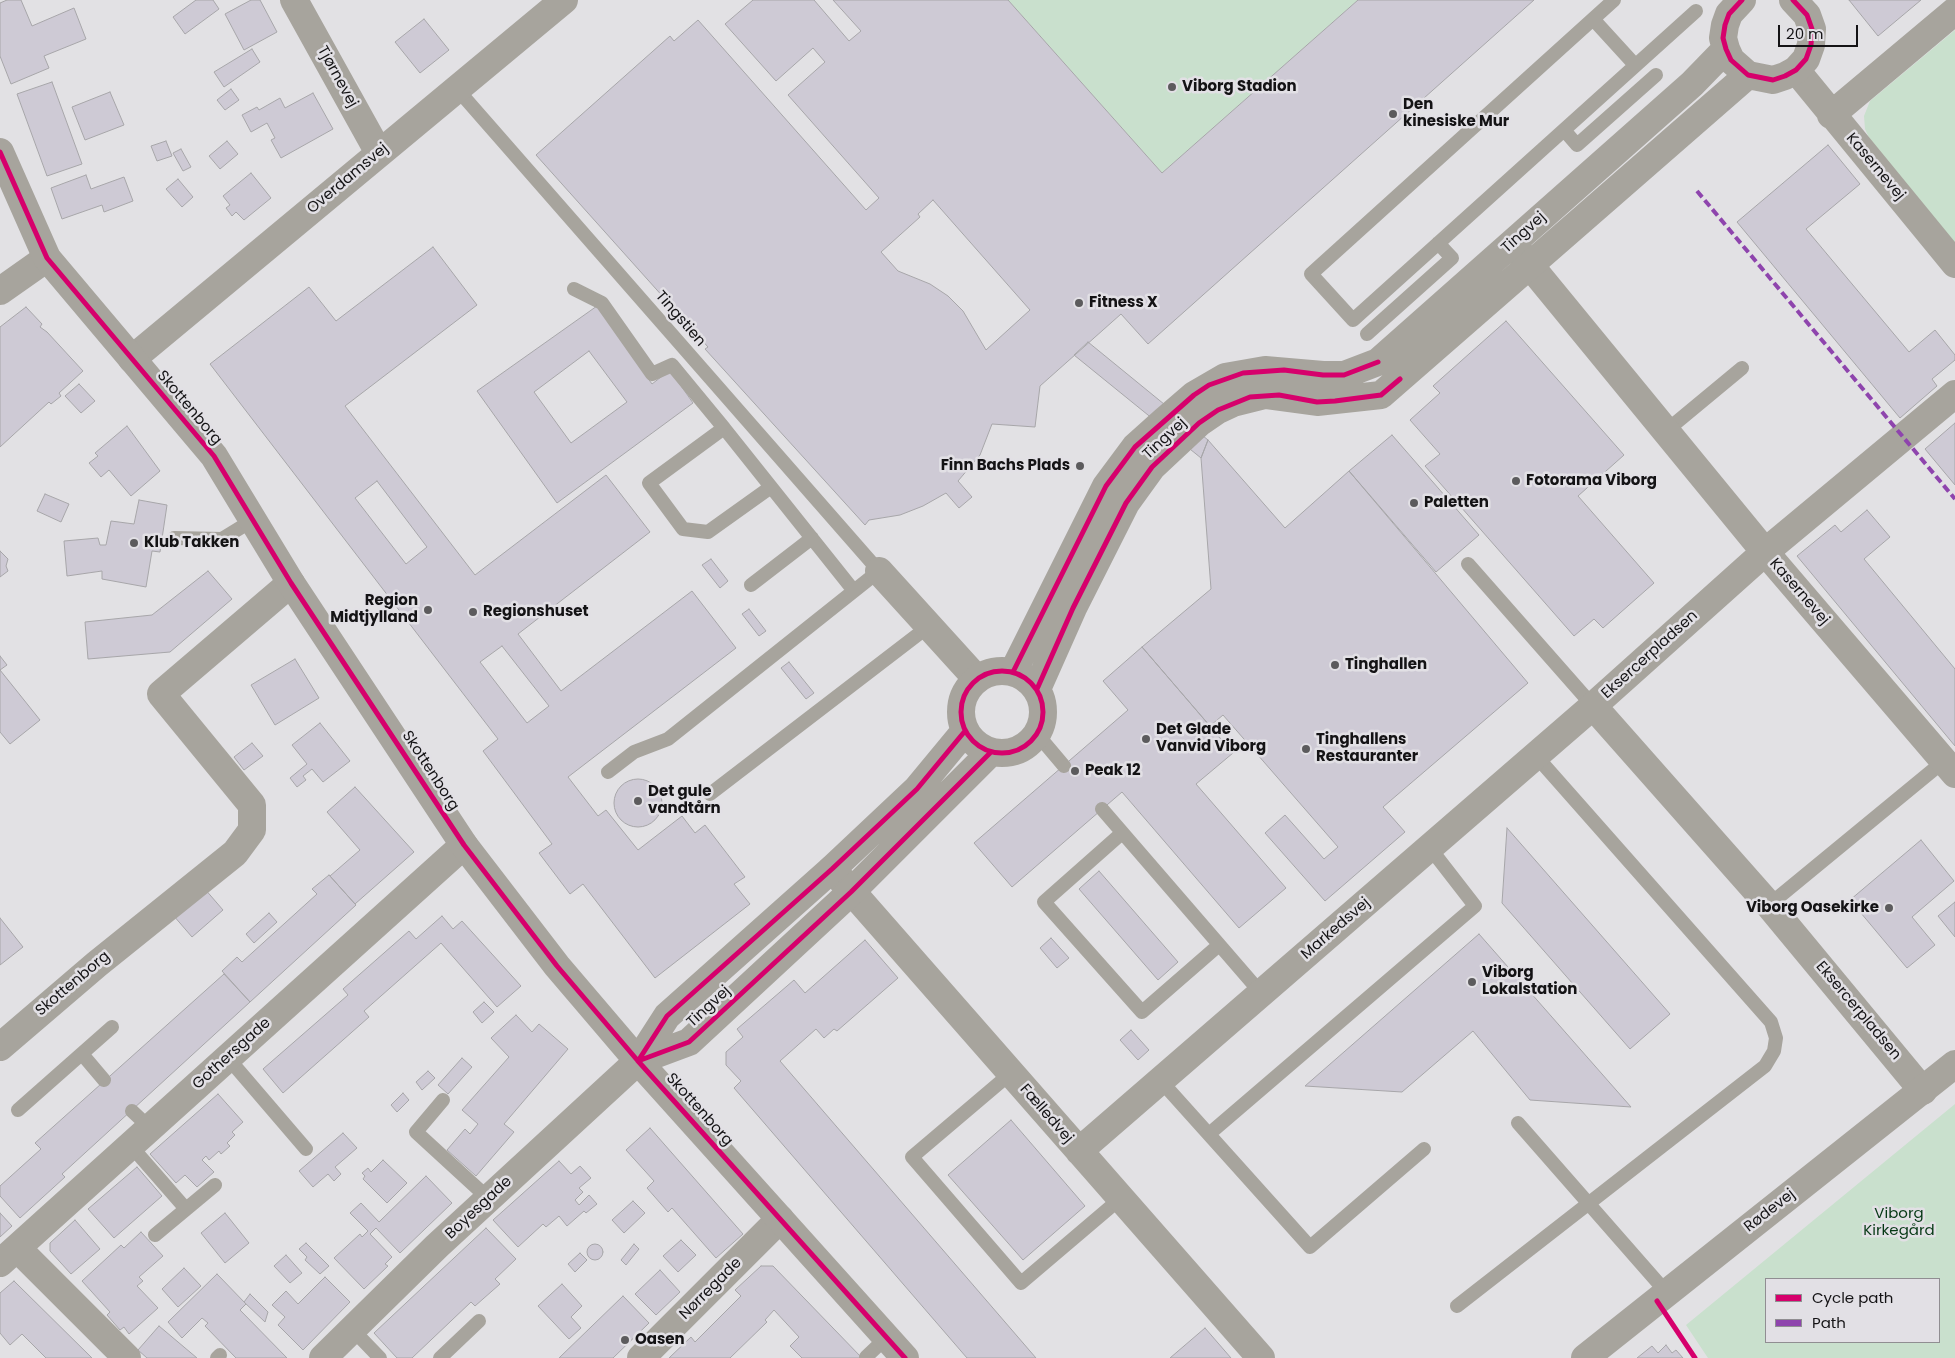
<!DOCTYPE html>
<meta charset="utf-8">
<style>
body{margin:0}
#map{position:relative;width:1955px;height:1358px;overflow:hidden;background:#e2e1e4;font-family:Poppins,sans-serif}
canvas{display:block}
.legend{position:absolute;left:1765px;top:1278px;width:175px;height:65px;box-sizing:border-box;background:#e2e0e5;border:1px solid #908e92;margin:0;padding:6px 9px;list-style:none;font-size:15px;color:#141315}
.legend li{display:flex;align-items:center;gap:10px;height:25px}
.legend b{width:25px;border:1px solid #908e92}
.scale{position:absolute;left:1778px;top:25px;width:80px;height:22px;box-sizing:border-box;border:2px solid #141315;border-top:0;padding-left:6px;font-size:15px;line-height:18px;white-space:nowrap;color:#141315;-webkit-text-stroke:4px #e2e0e5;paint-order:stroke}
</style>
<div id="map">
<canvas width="1955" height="1358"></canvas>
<ul class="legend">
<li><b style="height:6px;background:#d6006c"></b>Cycle path</li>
<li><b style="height:6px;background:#8e44ad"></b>Path</li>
</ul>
<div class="scale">20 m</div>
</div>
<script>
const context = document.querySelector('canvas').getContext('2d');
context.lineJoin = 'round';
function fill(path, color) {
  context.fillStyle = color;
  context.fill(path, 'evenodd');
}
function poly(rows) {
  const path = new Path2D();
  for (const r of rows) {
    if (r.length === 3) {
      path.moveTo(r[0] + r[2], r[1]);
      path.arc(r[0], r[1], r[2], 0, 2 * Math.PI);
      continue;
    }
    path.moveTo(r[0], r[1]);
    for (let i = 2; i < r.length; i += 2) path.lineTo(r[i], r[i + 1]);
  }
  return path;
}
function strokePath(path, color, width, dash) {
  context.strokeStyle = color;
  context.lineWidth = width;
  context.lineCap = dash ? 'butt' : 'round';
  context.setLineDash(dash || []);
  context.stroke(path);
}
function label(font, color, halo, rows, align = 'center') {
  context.font = font + ' Poppins,sans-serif';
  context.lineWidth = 5;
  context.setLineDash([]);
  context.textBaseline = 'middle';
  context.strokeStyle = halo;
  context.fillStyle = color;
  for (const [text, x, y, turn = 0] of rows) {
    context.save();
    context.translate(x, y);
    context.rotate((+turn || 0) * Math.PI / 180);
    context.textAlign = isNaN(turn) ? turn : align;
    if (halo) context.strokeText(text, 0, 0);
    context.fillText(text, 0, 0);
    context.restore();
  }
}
const green = poly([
 [1008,0,1358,0,1162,173],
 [1955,30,1955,244,1871,142,1865,129,1864,116,1870,101],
 [1955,1104,1955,1358,1708,1358,1686,1325],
 [1766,1279,1939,1279,1939,1342,1766,1342]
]);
const building = poly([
 [7,0,21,0,32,26,74,8,86,39,44,56,49,68,11,84,0,56,0,3,7,0],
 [196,0,213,0,219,9,185,34,173,17,196,0],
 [251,0,260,0,277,32,244,50,225,14,251,0],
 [753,0,814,0,849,41,861,31,833,0,1008,0,1162,173,1358,0,1534,0,1148,344,1121,314,1040,386,1035,427,992,424,980,455,958,481,972,497,959,508,946,493,923,506,900,515,869,520,865,525,705,349,708,347,536,155,670,36,674,41,698,20,866,210,879,198,788,95,825,62,813,48,776,81,725,24,753,0],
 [933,200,1030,310,986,350,963,311,948,296,930,284,898,271,881,252,920,217,918,214,933,200],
 [1849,0,1921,0,1878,36,1849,0],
 [424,19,449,50,420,73,395,42,424,19],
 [252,49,260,62,224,87,214,72,252,49],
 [52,82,82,164,47,176,17,94,52,82],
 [231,89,239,100,225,110,217,100,231,89],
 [110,92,124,125,85,140,72,107,110,92],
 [313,93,333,129,281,158,271,140,275,138,267,123,251,132,242,115,257,107,259,110,280,98,285,108,313,93],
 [166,141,172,156,157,161,151,146,166,141],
 [227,141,238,154,220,169,209,156,227,141],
 [1828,145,1860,184,1806,229,1909,352,1935,330,1955,355,1955,360,1932,379,1937,386,1900,418,1737,222,1828,145],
 [181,149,191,167,183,171,173,153,181,149],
 [251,173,271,198,244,220,236,212,232,216,226,208,230,205,223,196,251,173],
 [86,175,91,189,124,177,133,201,104,212,102,205,62,219,51,188,86,175],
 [178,179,193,197,182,207,166,189,178,179],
 [433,247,477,305,345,406,475,575,606,475,650,532,518,634,561,691,692,591,736,648,568,777,598,816,606,810,638,850,682,816,695,833,705,825,745,877,734,884,750,904,655,978,583,884,570,894,539,853,552,844,483,751,498,739,210,364,309,287,336,321,433,247],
 [377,481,427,547,406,564,355,498,377,481],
 [502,646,549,706,527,723,480,662,502,646],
 [597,306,652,384,670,370,693,403,557,503,477,391,597,306],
 [589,351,627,402,571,443,534,392,589,351],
 [26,307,42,324,40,327,47,332,83,371,59,393,61,396,51,404,49,402,0,447,0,327,26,307],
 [1506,321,1624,455,1578,496,1654,583,1603,628,1594,619,1574,636,1425,466,1440,454,1410,420,1440,393,1433,386,1506,321],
 [1088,342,1208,440,1201,458,1074,355,1088,342],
 [79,384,95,401,81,413,65,396,79,384],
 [1955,423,1955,485,1925,449,1955,423],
 [127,426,160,471,131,496,109,470,101,477,89,463,98,456,95,453,127,426],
 [1392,435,1479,535,1436,572,1349,471,1392,435],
 [1208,440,1285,528,1349,471,1528,683,1383,807,1405,832,1325,901,1265,833,1285,815,1324,859,1338,847,1223,715,1210,726,1142,647,1211,589,1201,458,1208,440],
 [45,494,69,504,61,522,37,511,45,494],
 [139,500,167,505,160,552,152,551,146,587,102,579,102,571,67,576,64,541,98,538,100,545,106,545,111,521,134,524,139,500],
 [1867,510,1890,537,1864,559,1955,669,1955,746,1797,556,1835,525,1841,532,1867,510],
 [0,551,8,559,6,566,8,571,0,577,0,551],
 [711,559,728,581,720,588,702,565,711,559],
 [208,571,232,599,170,652,88,659,85,622,152,615,208,571],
 [749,609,766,631,759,636,742,614,749,609],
 [1142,647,1233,753,1196,784,1286,888,1239,928,1122,792,1012,887,974,843,1128,710,1103,681,1142,647],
 [0,656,7,665,0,670,40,720,10,744,0,732,0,656],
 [295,659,319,698,275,725,251,685,295,659],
 [789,662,814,693,806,699,781,668,789,662],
 [320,723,350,761,323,782,312,769,303,776,306,780,297,787,290,778,307,764,292,745,320,723],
 [252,743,263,756,244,770,234,757,252,743],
 [638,803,24],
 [355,787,414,852,355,904,330,876,360,850,327,812,355,787],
 [1507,828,1670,1014,1630,1049,1502,903,1507,828],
 [1921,840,1954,881,1912,917,1935,945,1907,968,1850,900,1921,840],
 [1099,871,1178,962,1158,980,1079,889,1099,871],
 [329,875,356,905,250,1002,222,971,237,957,242,962,317,894,312,889,329,875],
 [204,888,223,910,192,937,173,915,204,888],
 [1955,902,1955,937,1938,916,1955,902],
 [269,913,277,922,254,943,246,934,269,913],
 [442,916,453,929,462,921,521,986,497,1007,441,943,364,1011,369,1017,283,1093,263,1069,348,995,343,989,409,931,416,939,442,916],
 [0,918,23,947,0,965,0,918],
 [1479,934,1631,1107,1530,1100,1473,1031,1402,1092,1305,1086,1479,934],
 [1051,938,1069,958,1057,968,1040,948,1051,938],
 [865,940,898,978,837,1031,834,1029,824,1038,816,1029,780,1061,1036,1358,967,1358,734,1088,741,1081,726,1065,726,1052,743,1037,737,1029,794,980,805,993,865,940],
 [224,974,250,1002,62,1174,65,1177,20,1218,0,1196,0,1186,41,1149,35,1143,224,974],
 [484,1002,494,1012,482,1023,473,1012,484,1002],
 [516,1015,532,1032,539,1024,568,1049,504,1124,514,1132,476,1176,447,1150,465,1129,470,1134,478,1124,462,1110,509,1057,491,1038,516,1015],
 [1131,1030,1149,1050,1138,1060,1120,1040,1131,1030],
 [462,1058,472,1067,448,1094,438,1085,462,1058],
 [428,1071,435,1078,422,1090,416,1082,428,1071],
 [403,1093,409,1100,397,1112,391,1105,403,1093],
 [218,1094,243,1122,232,1132,235,1135,227,1143,230,1146,221,1154,219,1151,209,1160,206,1156,202,1160,214,1172,197,1187,185,1175,176,1183,150,1154,218,1094],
 [1011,1120,1085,1206,1023,1260,948,1175,1011,1120],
 [650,1128,743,1234,716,1258,672,1208,668,1212,647,1188,654,1181,626,1150,650,1128],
 [343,1133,357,1148,335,1167,341,1174,334,1181,328,1174,313,1187,299,1171,343,1133],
 [383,1160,407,1183,387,1203,363,1179,365,1176,362,1173,368,1168,371,1172,383,1160],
 [559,1161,571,1174,580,1166,591,1178,579,1188,583,1192,575,1200,579,1205,589,1195,597,1204,586,1213,584,1211,567,1226,559,1216,546,1227,543,1224,518,1247,493,1220,559,1161],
 [137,1167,162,1196,114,1238,88,1209,137,1167],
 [426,1176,452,1203,400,1253,376,1228,370,1234,392,1257,385,1264,388,1266,364,1289,334,1258,360,1234,362,1237,368,1231,350,1213,361,1203,379,1222,426,1176],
 [633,1201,645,1213,624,1233,612,1220,633,1201],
 [0,1213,12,1226,0,1237,0,1213],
 [225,1213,249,1243,225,1263,201,1233,225,1213],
 [75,1220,100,1249,71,1274,50,1251,50,1243,75,1220],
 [486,1228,516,1259,495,1279,500,1284,475,1306,471,1302,412,1358,397,1358,374,1333,486,1228],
 [141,1232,163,1256,139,1277,143,1281,137,1286,158,1308,129,1334,124,1327,120,1330,107,1315,110,1312,82,1281,121,1245,124,1248,141,1232],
 [681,1240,696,1255,678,1272,663,1256,681,1240],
 [306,1243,329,1266,320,1274,305,1260,307,1257,299,1249,306,1243],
 [595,1252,8],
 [634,1244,639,1249,626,1265,621,1260,634,1244],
 [580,1253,587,1260,575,1272,568,1264,580,1253],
 [286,1255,302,1273,290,1283,274,1266,286,1255],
 [761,1266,773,1266,862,1358,802,1358,790,1346,799,1337,774,1310,765,1320,767,1322,730,1358,669,1358,691,1337,695,1342,741,1296,735,1290,761,1266],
 [184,1268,201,1286,178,1307,162,1289,184,1268],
 [660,1270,680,1292,656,1315,635,1294,660,1270],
 [217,1274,246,1304,240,1310,287,1358,236,1358,205,1326,208,1323,202,1318,182,1338,168,1322,217,1274],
 [325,1277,350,1302,303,1350,278,1325,285,1317,272,1305,286,1291,298,1304,325,1277],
 [14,1281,92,1358,46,1358,22,1334,10,1345,0,1333,0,1293,14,1281],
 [562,1284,582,1306,571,1317,581,1328,569,1339,538,1306,562,1284],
 [250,1294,268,1312,265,1322,244,1302,250,1294],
 [623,1296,649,1323,613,1358,559,1358,623,1296],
 [159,1326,197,1358,147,1358,138,1350,159,1326],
 [1205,1328,1231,1358,1170,1358,1205,1328],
 [1666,1345,1672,1353,1676,1350,1683,1358,1637,1358,1652,1346,1658,1353,1666,1345]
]);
const service = poly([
 [1614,0,1311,274,1353,320,1696,11],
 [1593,19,1635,65],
 [457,89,879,571,668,739,634,752,608,772],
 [1564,130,1577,145,1656,75],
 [574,289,602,303,652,374,672,365,724,428],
 [1367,334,1452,258,1438,243],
 [1666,431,1742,368],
 [771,487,708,532,683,529,649,483,724,428,854,591],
 [174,538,222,539,253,520],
 [1468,564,1593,706],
 [751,585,812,538],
 [1037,734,1064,766],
 [710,794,929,626],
 [1102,809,1261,993],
 [1122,833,1044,902,1142,1012,1219,945],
 [1769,905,1944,761],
 [82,1054,104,1080],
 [228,1058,306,1149],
 [1011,1073,912,1157,1021,1283,1121,1198],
 [1160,1080,1310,1247,1424,1149],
 [443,1100,416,1132,489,1199],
 [18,1110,112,1027],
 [132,1111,150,1128],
 [1518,1123,1667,1293],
 [1209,1134,1475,906,1430,848],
 [131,1146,186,1209],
 [155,1235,215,1185],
 [1457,1306,1765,1066,1774,1051,1776,1038,1771,1022,1536,756],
 [352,1329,380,1358],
 [866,1357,886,1338],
 [217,1358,220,1355],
 [440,1358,479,1321]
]);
const minor = poly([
 [294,0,379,153],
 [1796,70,1955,264],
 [1831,115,1955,11],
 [0,291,47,258],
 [132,359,564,0],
 [1955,394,1765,552,1955,774],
 [879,571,977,679],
 [1593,706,1769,905,1923,1091],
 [832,869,1261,1358],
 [0,1047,97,964,235,853,252,830,252,805,161,694,291,583],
 [1079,1151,1593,706,1765,552,1514,246],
 [17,1248,127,1358],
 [0,1263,464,845],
 [641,1358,780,1219]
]);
const tertiary = poly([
 [1742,0,1729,14,1725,25,1723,38,1726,49,1731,60,1748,75,1773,80,1785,76,1796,70,1806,59,1811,45,1812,29,1807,15,1793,0],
 [0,152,47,258,214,456,291,583,464,845,557,966,638,1061,905,1358],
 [1002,712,41],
 [1013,672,1106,486,1135,447,1164,421,1194,395,1225,377,1265,370,1323,375,1344,375,1378,362,1692,84,1726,49],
 [1037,689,1073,608,1126,503,1152,467,1199,423,1218,410,1233,403,1265,395,1317,402,1381,395,1748,75],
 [638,1061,689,1042,851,892,991,752],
 [323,1358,437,1246,638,1061,667,1016,832,869,917,789,965,731],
 [1585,1358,1955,1064]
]);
const quiet = poly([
 [1697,191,1955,499]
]);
const cycleway = poly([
 [1742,0,1729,14,1725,25,1723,38,1726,49,1731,60,1748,75,1773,80,1785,76,1796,70,1806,59,1811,45,1812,29,1807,15,1793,0],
 [0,152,47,258,214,456,291,583,464,845,557,966,638,1061,905,1358],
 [1002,712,41],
 [1013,672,1106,486,1135,447,1194,395,1209,385,1243,373,1284,370,1323,375,1344,375,1378,362],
 [1037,689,1073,608,1126,503,1152,467,1199,423,1218,410,1250,397,1279,395,1317,402,1335,401,1381,395,1400,379],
 [638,1061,689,1042,851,892,991,752],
 [638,1061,667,1016,832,869,917,789,965,731],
 [1657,1301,1695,1358]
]);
const markers = [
 [1172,87,5,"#5c5b5d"],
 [1393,114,5,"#5c5b5d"],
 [1079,303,5,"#5c5b5d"],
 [1080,466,5,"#5c5b5d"],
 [1516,481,5,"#5c5b5d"],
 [1414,503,5,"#5c5b5d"],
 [134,543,5,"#5c5b5d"],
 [428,610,5,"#5c5b5d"],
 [473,612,5,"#5c5b5d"],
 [1335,665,5,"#5c5b5d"],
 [1146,739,5,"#5c5b5d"],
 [1306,749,5,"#5c5b5d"],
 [1075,771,5,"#5c5b5d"],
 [638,801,5,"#5c5b5d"],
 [1889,908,5,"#5c5b5d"],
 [1472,982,5,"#5c5b5d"],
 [625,1340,5,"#5c5b5d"]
];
const streetNames = [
 ["Tjørnevej",337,77,61],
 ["Kasernevej",1875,167,50],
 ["Overdamsvej",348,179,-40],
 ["Tingvej",1524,233,-42],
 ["Tingstien",680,319,49],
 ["Skottenborg",189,408,50],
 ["Tingvej",1165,439,-43],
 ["Kasernevej",1799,592,49],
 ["Eksercerpladsen",1650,655,-42],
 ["Skottenborg",430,771,57],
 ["Markedsvej",1336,929,-41],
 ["Skottenborg",73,984,-40],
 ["Tingvej",709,1007,-43],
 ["Eksercerpladsen",1858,1011,50],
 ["Gothersgade",232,1054,-42],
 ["Skottenborg",699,1110,48],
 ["Fælledvej",1046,1114,49],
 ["Boyesgade",479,1208,-43],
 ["Rødevej",1770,1211,-38],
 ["Nørregade",711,1289,-45]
];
const poiNames = [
 ["Viborg Stadion",1182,87],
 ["Den",1403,105],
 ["kinesiske Mur",1403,122],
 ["Fitness X",1089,303],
 ["Finn Bachs Plads",1070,466,"right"],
 ["Fotorama Viborg",1526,481],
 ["Paletten",1424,503],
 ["Klub Takken",144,543],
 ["Region",418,601,"right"],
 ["Midtjylland",418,618,"right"],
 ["Regionshuset",483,612],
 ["Tinghallen",1345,665],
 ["Det Glade",1156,730],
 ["Vanvid Viborg",1156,747],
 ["Tinghallens",1316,740],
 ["Restauranter",1316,757],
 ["Peak 12",1085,771],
 ["Det gule",648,792],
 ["vandtårn",648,809],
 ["Viborg Oasekirke",1879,908,"right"],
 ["Viborg",1482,973],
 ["Lokalstation",1482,990],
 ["Oasen",635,1340]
];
const parkNames = [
 ["Viborg",1899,1214],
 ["Kirkegård",1899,1231]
];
fill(green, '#c9e0cd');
fill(building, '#cecad5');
strokePath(building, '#a7a6a9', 1);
strokePath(service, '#a7a49d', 14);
strokePath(minor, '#a7a49d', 28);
strokePath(tertiary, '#a7a49d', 28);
strokePath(quiet, '#8e44ad', 4, [8, 4]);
strokePath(cycleway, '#d6006c', 5);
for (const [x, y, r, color] of markers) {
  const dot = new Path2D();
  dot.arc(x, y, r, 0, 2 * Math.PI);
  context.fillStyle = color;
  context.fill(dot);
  strokePath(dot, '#e2e0e5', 2);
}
label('15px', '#141315', '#e2e0e5', streetNames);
label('bold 15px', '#141315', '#e2e0e5', poiNames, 'left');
label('15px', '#063915', '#e2e0e5', parkNames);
</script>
